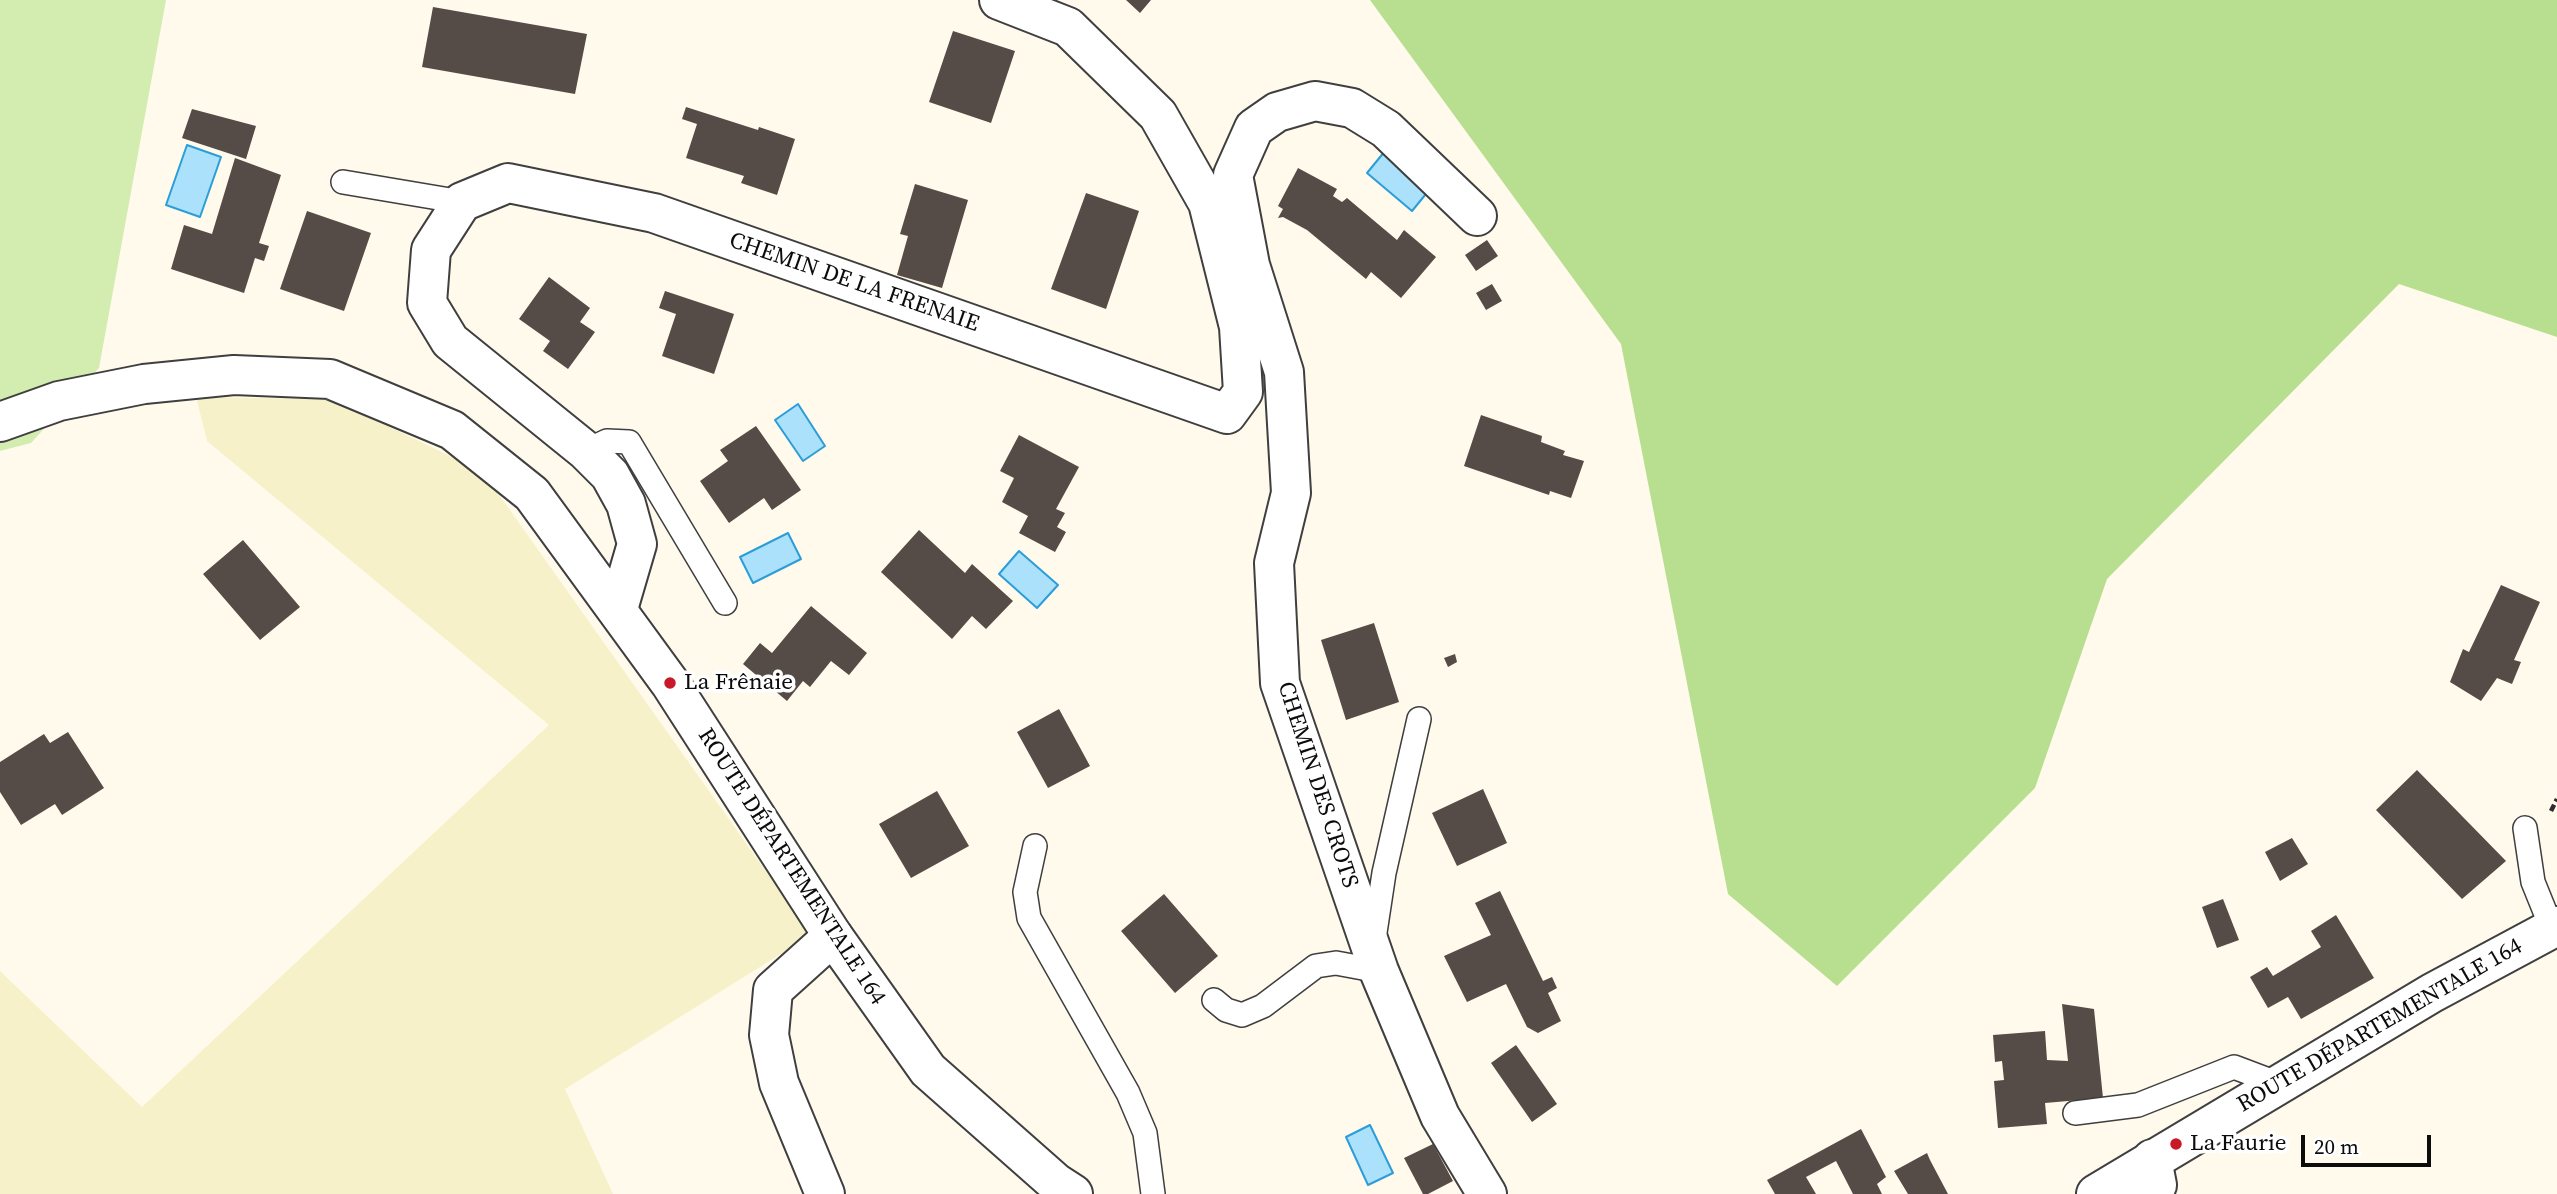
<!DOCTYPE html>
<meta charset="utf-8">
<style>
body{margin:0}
#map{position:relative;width:2557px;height:1194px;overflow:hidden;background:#fffaeb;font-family:"Source Serif 4",serif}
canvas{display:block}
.scale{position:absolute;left:2301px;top:1135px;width:130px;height:32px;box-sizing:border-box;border:4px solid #0c0c0c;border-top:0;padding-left:9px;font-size:21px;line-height:24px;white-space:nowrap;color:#0c0c0c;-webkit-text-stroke:5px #fff;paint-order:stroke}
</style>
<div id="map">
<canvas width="2557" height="1194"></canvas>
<div class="scale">20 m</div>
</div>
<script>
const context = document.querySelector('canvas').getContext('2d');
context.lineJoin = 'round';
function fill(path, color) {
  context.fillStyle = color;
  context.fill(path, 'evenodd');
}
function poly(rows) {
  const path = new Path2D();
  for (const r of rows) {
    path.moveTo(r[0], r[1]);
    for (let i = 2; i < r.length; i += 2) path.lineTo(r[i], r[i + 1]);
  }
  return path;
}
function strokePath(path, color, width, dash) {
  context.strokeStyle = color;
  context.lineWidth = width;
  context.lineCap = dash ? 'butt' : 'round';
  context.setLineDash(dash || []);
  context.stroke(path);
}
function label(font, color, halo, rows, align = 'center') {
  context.font = font + ' "Source Serif 4",serif';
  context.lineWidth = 7;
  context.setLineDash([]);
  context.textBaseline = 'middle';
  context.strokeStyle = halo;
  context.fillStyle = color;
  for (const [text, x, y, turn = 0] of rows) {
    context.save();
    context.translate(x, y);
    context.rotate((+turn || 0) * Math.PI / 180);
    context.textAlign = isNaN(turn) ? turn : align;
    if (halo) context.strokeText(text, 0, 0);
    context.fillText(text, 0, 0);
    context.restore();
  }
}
const farmland = poly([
 [196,397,332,399,483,472,811,935,565,1089,613,1194,0,1194,0,971,142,1107,549,725,207,441]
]);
const green = poly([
 [0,0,166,0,99,368,31,443,0,451]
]);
const forest = poly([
 [1370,0,2557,0,2557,337,2399,284,2107,579,2035,788,1837,986,1728,894,1621,344]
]);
const water = poly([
 [187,145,221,157,200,217,166,205,187,145],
 [1385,151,1430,189,1412,211,1367,173,1385,151],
 [798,404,825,446,803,461,775,420,798,404],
 [788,533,801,559,753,583,740,557,788,533],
 [1019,551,1058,585,1037,608,999,574,1019,551],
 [1370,1125,1393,1173,1368,1185,1346,1137,1370,1125]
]);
const building = poly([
 [1126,0,1151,0,1140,13],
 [433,7,587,34,575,94,422,67],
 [953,31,1015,51,991,123,929,102],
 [686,107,758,130,759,127,795,139,777,195,741,183,744,176,686,158,697,124,682,119],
 [192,109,256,126,246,159,182,138],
 [235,158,281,175,259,243,269,246,264,261,255,258,244,293,171,269,184,225,212,234],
 [1298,168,1337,189,1333,196,1342,202,1347,198,1397,240,1404,230,1436,257,1401,298,1371,272,1366,279,1307,230,1283,217,1278,218,1283,209,1278,206],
 [915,184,968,200,942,288,897,275,908,236,900,234],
 [1086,193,1139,211,1106,309,1051,289],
 [307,211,371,233,344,311,280,289],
 [1487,240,1498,256,1476,271,1465,255],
 [549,277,590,308,580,322,595,332,568,369,543,351,550,341,519,319],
 [1492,284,1502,301,1486,310,1476,293],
 [665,291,734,314,714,374,662,356,676,314,659,308],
 [1481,415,1542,436,1541,442,1565,451,1563,455,1584,461,1571,498,1550,491,1549,495,1464,466],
 [756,426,801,490,772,510,764,498,729,523,700,481,728,461,720,450],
 [1019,435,1079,467,1056,509,1065,513,1057,527,1066,532,1055,552,1019,533,1028,516,1002,502,1014,478,1000,471],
 [919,530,965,573,972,564,1013,601,986,629,972,616,952,639,881,572],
 [243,540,300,607,260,640,203,574],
 [2501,585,2540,602,2514,660,2521,662,2512,684,2497,678,2481,701,2450,682,2463,649,2469,652],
 [811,606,867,653,849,675,831,661,810,687,803,681,787,701,743,664,760,643,772,653],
 [1374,623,1399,702,1346,720,1321,640],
 [1455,654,1457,662,1448,667,1444,658],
 [1059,709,1090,766,1048,788,1017,732],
 [68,732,104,788,62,815,55,804,21,825,0,792,0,762,44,734,50,743],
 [2417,770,2506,861,2462,899,2376,810],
 [1483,789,1507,843,1457,866,1432,813],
 [937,791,969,846,911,878,879,824],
 [2292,838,2308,864,2280,881,2265,852],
 [1500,891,1543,981,1552,977,1557,988,1548,993,1561,1021,1538,1033,1527,1027,1506,984,1467,1002,1444,956,1491,935,1475,903],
 [1164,894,1218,956,1175,993,1121,931],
 [2223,899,2239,940,2217,948,2202,907],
 [2336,915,2374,978,2301,1019,2288,997,2268,1008,2250,977,2267,967,2273,976,2321,947,2311,931],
 [2062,1004,2094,1009,2103,1098,2045,1103,2047,1124,1998,1128,1994,1081,2004,1080,2002,1061,1995,1062,1993,1035,2045,1031,2047,1060,2068,1061],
 [1516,1045,1557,1104,1532,1122,1491,1063],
 [1861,1129,1886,1177,1877,1184,1882,1194,1853,1194,1836,1161,1806,1177,1816,1194,1775,1194,1767,1180],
 [1433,1144,1453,1181,1428,1194,1423,1194,1404,1158],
 [1927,1153,1930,1160,1948,1194,1908,1194,1894,1171]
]);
const path = poly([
 [2551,811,2557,799]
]);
const service = poly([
 [343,182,462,202],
 [586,451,607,441,629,442,725,603],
 [2525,828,2533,882,2552,929,2557,932],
 [1035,846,1025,892,1029,918,1128,1093,1145,1133,1153,1194],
 [1374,939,1384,873,1419,719],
 [1214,1000,1226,1010,1242,1015,1263,1006,1316,966,1336,963,1379,971],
 [2075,1113,2138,1105,2234,1067,2279,1084]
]);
const minor = poly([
 [1477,216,1386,129,1352,108,1315,101,1277,112,1254,128,1233,175,1250,265,1284,372,1291,493,1274,563,1280,683,1379,971,1440,1116,1487,1194],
 [618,609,637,544,626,504,610,475,586,451,450,341,427,303,431,250,462,202,508,183,654,213,1227,414,1243,392,1239,327,1208,203,1158,115,1068,27,999,0],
 [825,1194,779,1083,769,1035,773,990,833,936],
 [2150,1194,2157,1185,2152,1159]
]);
const tertiary = poly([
 [0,422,59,401,144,384,234,375,330,379,452,430,532,494,670,683,833,936,928,1070,1056,1183,1073,1194],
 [2096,1194,2432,993,2557,926]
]);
const markers = [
 [670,683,7,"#c7192a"],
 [2176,1144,7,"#c7192a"]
];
const streetNames = [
 ["CHEMIN DE LA FRENAIE",854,283,19],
 ["CHEMIN DES CROTS",1317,785,72],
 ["ROUTE DÉPARTEMENTALE 164",791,867,57],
 ["ROUTE DÉPARTEMENTALE 164",2380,1026,-30]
];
const poiNames = [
 ["La Frênaie",684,683],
 ["La Faurie",2190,1144]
];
fill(farmland, '#f7f1c9');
fill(green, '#d3edb1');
fill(forest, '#b7df8f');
fill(water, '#abe1fb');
strokePath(water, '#2b9dd8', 2);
fill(building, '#554c47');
strokePath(service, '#3f3f3f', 26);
strokePath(minor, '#3f3f3f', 42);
strokePath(tertiary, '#3f3f3f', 42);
strokePath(path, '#2e2e2e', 4.5, [7, 3.5]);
strokePath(service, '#fff', 23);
strokePath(minor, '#fff', 38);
strokePath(tertiary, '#fff', 38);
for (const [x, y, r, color] of markers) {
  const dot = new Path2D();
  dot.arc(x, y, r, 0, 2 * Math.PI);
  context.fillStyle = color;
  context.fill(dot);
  strokePath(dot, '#fff', 2.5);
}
label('23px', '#0c0c0c', '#fff', streetNames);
label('23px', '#0c0c0c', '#fff', poiNames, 'left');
</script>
